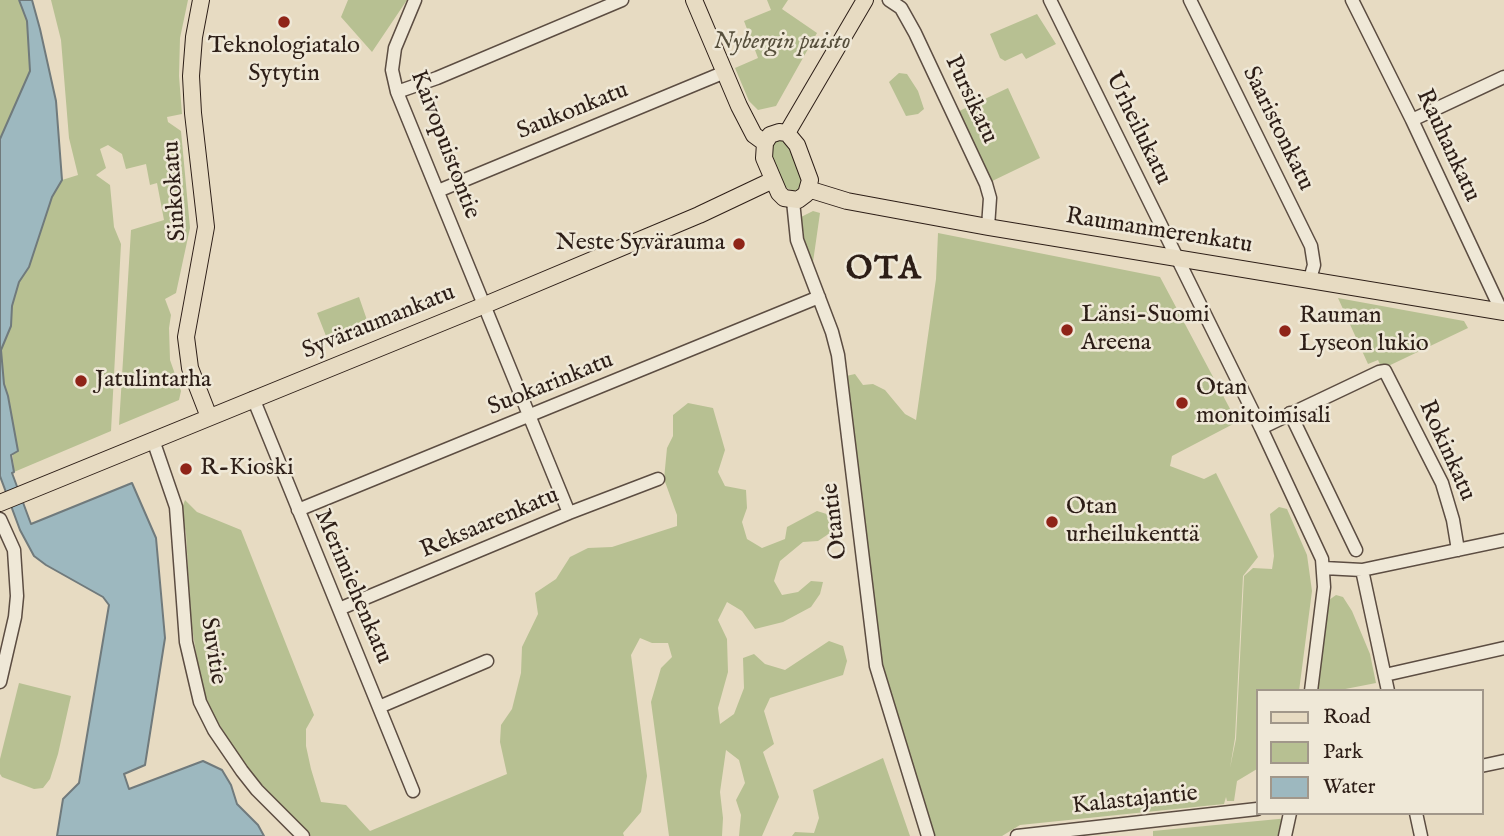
<!DOCTYPE html>
<meta charset="utf-8">
<style>
body{margin:0}
#map{position:relative;width:1504px;height:836px;overflow:hidden;background:#e7dbc2;font-family:"IM FELL English",serif}
canvas{display:block}
.legend{position:absolute;left:1256px;top:689px;width:228px;height:126px;box-sizing:border-box;background:#efe8d7;border:2px solid #a1978a;margin:0;padding:9px 12px;list-style:none;font-size:21px;color:#2d1e17}
.legend li{display:flex;align-items:center;gap:14px;height:35px}
.legend b{width:35px;border:2px solid #a1978a}
</style>
<div id="map">
<canvas width="1504" height="836"></canvas>
<ul class="legend">
<li><b style="height:9px;background:#e7dbc2"></b>Road</li>
<li><b style="height:19px;background:#b7c092"></b>Park</li>
<li><b style="height:19px;background:#9db8bf"></b>Water</li>
</ul>
</div>
<script>
const context = document.querySelector('canvas').getContext('2d');
context.lineJoin = 'round';
function fill(path, color) {
  context.fillStyle = color;
  context.fill(path, 'evenodd');
}
function poly(rows) {
  const path = new Path2D();
  for (const r of rows) {
    path.moveTo(r[0], r[1]);
    for (let i = 2; i < r.length; i += 2) path.lineTo(r[i], r[i + 1]);
  }
  return path;
}
function strokePath(path, color, width, dash) {
  context.strokeStyle = color;
  context.lineWidth = width;
  context.lineCap = dash ? 'butt' : 'round';
  context.setLineDash(dash || []);
  context.stroke(path);
}
function label(font, color, halo, rows, align = 'center') {
  context.font = font + ' "IM FELL English",serif';
  context.lineWidth = 5;
  context.setLineDash([]);
  context.textBaseline = 'middle';
  context.strokeStyle = halo;
  context.fillStyle = color;
  for (const [text, x, y, turn = 0] of rows) {
    context.save();
    context.translate(x, y);
    context.rotate((+turn || 0) * Math.PI / 180);
    context.textAlign = isNaN(turn) ? turn : align;
    if (halo) context.strokeText(text, 0, 0);
    context.fillText(text, 0, 0);
    context.restore();
  }
}
const green = poly([
 [0,0,19,0,27,21,30,71,0,139],
 [51,0,188,0,180,38,179,76,182,114,167,117,168,122,181,131,190,228,176,293,165,299,171,315,169,328,170,360,181,391,179,400,119,425,131,230,164,220,157,183,150,185,146,164,126,169,122,154,108,145,100,149,106,168,96,175,110,185,114,227,121,244,111,431,14,472,8,397,4,384,1,350,11,326,12,306,19,282,29,267,52,197,62,180,78,175,69,138,61,40],
 [348,0,407,0,372,52,341,17],
 [767,0,788,0,782,9,817,33,776,106,758,110,749,101,735,68,758,58,744,21,771,10],
 [1037,14,1056,44,1026,59,1022,53,1005,61,1000,58,990,34],
 [899,73,907,74,918,91,924,109,918,114,906,116,889,82],
 [1008,88,1040,158,986,184,953,114],
 [780,139,787,142,803,179,799,189,794,191,784,187,770,151,772,143],
 [813,211,820,213,813,262,800,234,799,218],
 [938,233,1160,277,1237,422,1172,456,1170,466,1204,479,1216,473,1258,557,1243,576,1235,738,1230,768,1236,739,1244,576,1253,568,1272,569,1274,556,1270,514,1279,507,1287,509,1307,555,1312,591,1299,691,1257,691,1257,769,1237,781,1234,801,1227,801,1226,797,1224,804,1020,825,1002,836,932,836,877,651,846,376,855,374,863,385,873,384,885,390,905,414,916,420,936,279],
 [359,297,367,320,326,336,317,313],
 [1338,298,1464,321,1468,328,1382,369,1378,360,1368,364],
 [688,403,713,408,725,450,718,472,725,486,746,490,747,508,742,522,747,539,762,548,785,539,787,527,817,511,833,516,830,533,818,541,803,542,780,561,774,581,782,595,798,592,811,581,823,582,820,594,811,607,783,622,755,629,742,611,727,602,718,620,727,639,728,672,718,708,720,724,734,714,744,688,743,658,754,654,765,664,785,670,829,641,843,646,847,661,843,675,770,698,764,711,774,744,763,752,779,797,762,836,739,836,741,815,736,800,745,783,739,760,726,750,720,792,723,818,722,836,669,836,651,702,661,668,672,657,668,643,652,643,640,638,631,655,647,776,641,812,623,833,624,836,311,836,248,770,214,716,202,688,191,622,186,533,181,511,185,500,197,512,241,530,314,715,306,729,306,746,311,769,321,802,346,805,370,831,507,774,500,742,501,725,512,709,521,673,522,647,538,614,535,593,556,579,570,557,588,548,612,547,677,526,677,515,664,479,667,448,673,436,673,415],
 [1336,595,1343,597,1352,611,1370,654,1376,683,1335,691,1322,691,1316,687,1329,600],
 [19,683,71,696,58,754,50,779,43,788,34,789,2,777,0,774,0,759],
 [883,758,910,836,792,836,795,832,814,833,819,818,813,790],
 [1289,818,1285,836,1153,836,1153,831]
]);
const water = poly([
 [19,0,32,0,40,29,56,101,62,180,52,197,29,267,19,282,12,306,11,326,1,350,4,384,8,396,18,451,11,455,14,472,12,473,31,524,132,483,156,538,165,638,145,765,124,774,129,789,203,761,222,770,231,785,237,804,258,825,264,836,57,836,63,799,79,783,109,605,103,597,46,565,34,556,20,530,0,476,0,139,30,71,27,21,19,0]
]);
const minor = poly([
 [415,0,395,48,392,70,397,92,569,513],
 [889,0,901,8,915,33,986,184,990,198,988,227],
 [1050,0,1261,428,1322,559,1324,587,1311,691],
 [1190,0,1311,246,1314,265,1310,279],
 [1352,0,1412,120,1502,312],
 [397,92,437,78,622,0],
 [1412,120,1504,77],
 [438,191,725,72],
 [793,201,797,240,832,332,838,355,876,666,928,836],
 [253,398,413,791],
 [1290,413,1356,550],
 [1261,428,1379,372,1385,371,1442,483,1453,520,1458,550],
 [153,440,176,507,186,642,200,702,214,730,242,771,257,790,303,836],
 [298,510,819,297],
 [0,519,14,550,17,596,15,617,0,682],
 [1324,568,1362,570,1504,540],
 [1362,570,1388,691],
 [339,609,569,513,658,479],
 [1385,675,1504,648],
 [379,707,487,661],
 [1481,766,1504,761],
 [1416,813,1421,836],
 [1017,836,1257,809],
 [1285,836,1290,813]
]);
const major = poly([
 [201,0,194,37,191,76,193,113,206,227,186,337,190,368,209,417],
 [694,0,739,106,754,135,765,143],
 [779,132,787,133,797,145,810,180,806,194,798,200,784,198,779,193,764,158,765,143,770,135,779,132],
 [787,133,865,0],
 [808,189,847,201,988,227,1504,312],
 [0,503,485,305,699,215,773,180]
]);
const markers = [
 [284,22,7,"#8f2418"],
 [739,244,7,"#8f2418"],
 [1067,330,7,"#8f2418"],
 [1285,331,7,"#8f2418"],
 [81,381,7,"#8f2418"],
 [1182,403,7,"#8f2418"],
 [186,469,7,"#8f2418"],
 [1052,522,7,"#8f2418"]
];
const parkNames = [
 ["Nybergin puisto",782,43]
];
const poiNames = [
 ["Teknologiatalo",284,47,"center"],
 ["Sytytin",284,75,"center"],
 ["Neste Syvärauma",725,244,"right"],
 ["Länsi-Suomi",1081,316],
 ["Areena",1081,344],
 ["Rauman",1299,317],
 ["Lyseon lukio",1299,345],
 ["Jatulintarha",95,381],
 ["Otan",1196,389],
 ["monitoimisali",1196,417],
 ["R-Kioski",200,469],
 ["Otan",1066,508],
 ["urheilukenttä",1066,536]
];
const streetNames = [
 ["Pursikatu",970,100,65],
 ["Saukonkatu",573,112,-22],
 ["Urheilukatu",1137,129,64],
 ["Saaristonkatu",1277,129,64],
 ["Kaivopuistontie",444,145,69],
 ["Rauhankatu",1447,146,65],
 ["Sinkokatu",176,191,-94],
 ["Raumanmerenkatu",1159,232,9],
 ["Syväraumankatu",379,323,-22],
 ["Suokarinkatu",551,385,-22],
 ["Rokinkatu",1446,451,66],
 ["Otantie",836,521,-97],
 ["Reksaarenkatu",490,524,-23],
 ["Merimiehenkatu",352,587,67],
 ["Suvitie",212,651,81],
 ["Kalastajantie",1135,801,-6]
];
const districtNames = [
 ["OTA",884,271]
];
fill(green, '#b7c092');
fill(water, '#9db8bf');
strokePath(water, '#707a7c', 2);
strokePath(minor, '#5c4d42', 15);
strokePath(major, '#2d1e17', 18);
strokePath(minor, '#efe8d7', 12);
strokePath(major, '#e7dbc2', 16);
for (const [x, y, r, color] of markers) {
  const dot = new Path2D();
  dot.arc(x, y, r, 0, 2 * Math.PI);
  context.fillStyle = color;
  context.fill(dot);
  strokePath(dot, '#efe8d7', 2.5);
}
label('italic 24px', '#564f3c', '#efe8d7', parkNames);
label('24px', '#2d1e17', '#efe8d7', poiNames, 'left');
label('24px', '#2d1e17', '#efe8d7', streetNames);
context.letterSpacing = '2px';
label('bold 32px', '#2d1e17', '#efe8d7', districtNames);
context.letterSpacing = '0px';
</script>
